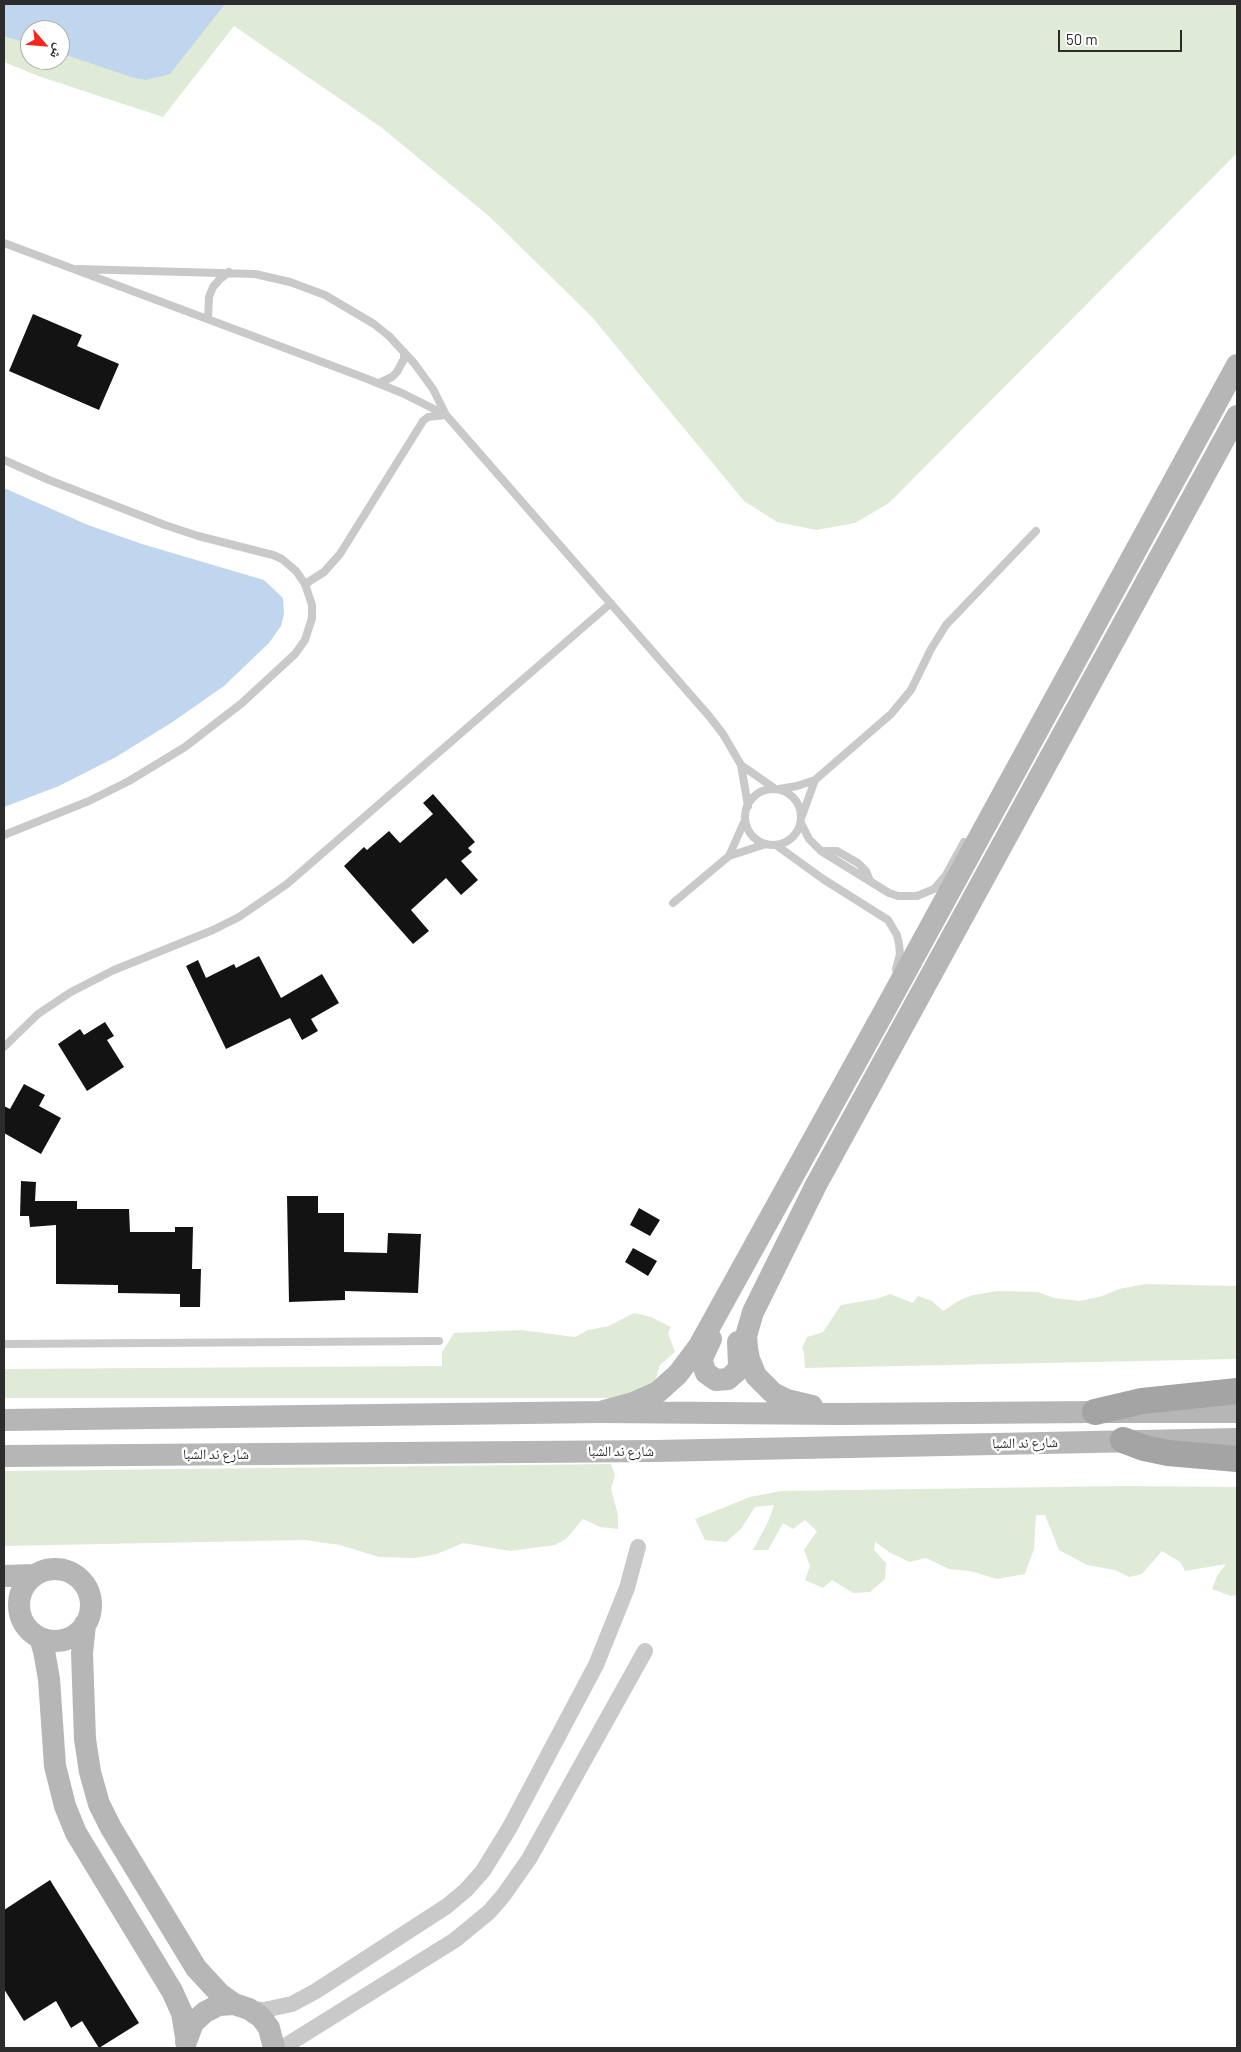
<!DOCTYPE html>
<meta charset="utf-8">
<style>
body{margin:0}
#map{position:relative;width:1241px;height:2052px;overflow:hidden;background:#fff;font-family:Barlow,"Noto Naskh Arabic",sans-serif}
canvas{display:block}
.frame{position:absolute;inset:0;border:5px solid #2c2c2c;pointer-events:none}
.north{position:absolute;left:20px;top:20px;width:50px;height:50px;box-sizing:border-box;background:#fff;border:1px solid #ababab;border-radius:50%;rotate:117deg;font-size:14px;font-weight:700;line-height:20px;text-align:center;color:#2c2c2c}
.north::after{content:'';display:block;margin:auto;width:18px;height:22px;background:#f5271b;clip-path:polygon(50% 0,100% 100%,50% 72%,0 100%)}
.scale{position:absolute;left:1058px;top:30px;width:124px;height:22px;box-sizing:border-box;border:2px solid #2c2c2c;border-top:0;padding-left:6px;font-size:15px;line-height:18px;white-space:nowrap;color:#2c2c2c;-webkit-text-stroke:4px #fff;paint-order:stroke}
</style>
<div id="map">
<canvas width="1241" height="2052"></canvas>
<div class="frame"></div>
<div class="north">ش</div>
<div class="scale">50 m</div>
</div>
<script>
const context = document.querySelector('canvas').getContext('2d');
context.lineJoin = 'round';
function fill(path, color) {
  context.fillStyle = color;
  context.fill(path, 'evenodd');
}
function poly(rows) {
  const path = new Path2D();
  for (const r of rows) {
    if (r.length === 3) {
      path.moveTo(r[0] + r[2], r[1]);
      path.arc(r[0], r[1], r[2], 0, 2 * Math.PI);
      continue;
    }
    path.moveTo(r[0], r[1]);
    for (let i = 2; i < r.length; i += 2) path.lineTo(r[i], r[i + 1]);
  }
  return path;
}
function strokePath(path, color, width, dash) {
  context.strokeStyle = color;
  context.lineWidth = width;
  context.lineCap = dash ? 'butt' : 'round';
  context.setLineDash(dash || []);
  context.stroke(path);
}
function label(font, color, halo, rows, align = 'center') {
  context.font = font + ' Barlow,"Noto Naskh Arabic",sans-serif';
  context.lineWidth = 5;
  context.setLineDash([]);
  context.textBaseline = 'middle';
  context.strokeStyle = halo;
  context.fillStyle = color;
  for (const [text, x, y, turn = 0] of rows) {
    context.save();
    context.translate(x, y);
    context.rotate((+turn || 0) * Math.PI / 180);
    context.textAlign = isNaN(turn) ? turn : align;
    if (halo) context.strokeText(text, 0, 0);
    context.fillText(text, 0, 0);
    context.restore();
  }
}
const green = poly([
 [4,4,1237,4,1237,153,889,503,855,523,816,530,777,522,744,501,592,317,490,217,382,128,234,26,163,117,38,76,4,62],
 [30,30,60,30,60,60,30,60],
 [1145,1284,1237,1286,1237,1359,805,1368,804,1353,802,1348,807,1337,823,1332,841,1305,876,1299,890,1294,913,1303,918,1296,932,1301,943,1311,960,1300,973,1295,998,1291,1038,1292,1054,1298,1080,1301,1102,1296,1119,1289],
 [634,1313,651,1317,671,1327,668,1333,675,1352,660,1365,654,1385,615,1398,4,1398,4,1369,442,1366,442,1352,454,1333,521,1330,575,1337,588,1330,609,1326],
 [611,1464,615,1475,611,1489,618,1515,618,1529,600,1527,583,1519,566,1539,555,1545,510,1551,463,1543,437,1554,415,1558,379,1557,340,1545,305,1540,4,1546,4,1471],
 [1123,1486,1237,1487,1237,1595,1231,1596,1212,1589,1217,1576,1226,1564,1185,1571,1180,1562,1162,1551,1142,1574,1129,1577,1115,1570,1087,1565,1059,1550,1045,1515,1036,1515,1034,1549,1025,1574,997,1579,970,1571,949,1569,926,1558,909,1562,889,1552,875,1542,874,1550,886,1563,885,1579,870,1592,853,1593,832,1580,823,1588,805,1580,810,1566,804,1550,817,1531,805,1520,793,1529,783,1523,768,1550,753,1550,768,1522,774,1505,755,1507,741,1529,726,1542,705,1540,695,1519,750,1497,781,1491]
]);
const water = poly([
 [4,4,225,4,170,74,146,80,134,78,60,53,60,30,30,30,30,44,4,36],
 [4,488,88,525,142,544,264,580,283,598,284,614,281,626,269,643,224,686,171,723,116,757,59,786,4,807]
]);
const building = poly([
 [33,314,82,335,77,346,119,364,99,410,9,371],
 [433,794,475,842,468,848,472,852,461,861,478,880,461,895,446,878,411,910,429,931,413,944,344,866,364,847,367,850,389,831,400,843,433,814,423,803],
 [259,956,281,998,322,974,339,1003,311,1019,318,1031,302,1040,290,1018,226,1049,186,966,198,960,206,978,234,964,236,968],
 [105,1022,114,1036,107,1040,124,1067,87,1091,58,1044,80,1029,84,1035],
 [24,1084,45,1095,39,1106,61,1118,41,1154,4,1133,4,1106,10,1109],
 [21,1181,36,1182,35,1201,77,1201,77,1209,129,1209,130,1232,175,1232,175,1227,193,1227,192,1269,201,1269,200,1307,180,1307,180,1294,118,1293,118,1285,56,1284,56,1225,30,1227,29,1216,20,1216],
 [287,1196,318,1196,318,1213,344,1213,344,1252,387,1253,388,1233,421,1234,418,1293,345,1291,345,1300,289,1302],
 [639,1208,660,1220,650,1236,630,1225],
 [633,1248,657,1261,648,1276,625,1262],
 [50,1880,139,2023,99,2048,82,2021,71,2028,56,2001,24,2021,4,1989,4,1910]
]);
const lane = poly([
 [4,243,365,378,402,393,446,415],
 [78,269,255,274,290,282,325,295,374,324,389,336,414,363,433,389,446,415,709,716,723,734,741,765,748,806],
 [208,319,209,297,213,287,220,279,229,272],
 [379,383,392,377,397,372,404,359,404,352],
 [4,460,49,480,165,525,198,536,273,555,282,559,296,571,305,584,312,605,312,618,305,640,295,654,242,703,185,747,129,781,89,801,4,835],
 [305,584,324,572,340,554,423,421,428,417,446,415],
 [741,765,774,788],
 [779,789,797,786,815,780,891,714,911,690,931,649,946,625,1036,531],
 [773,817,28],
 [802,816,815,780],
 [801,823,809,839,821,851,889,893,898,896,917,896,934,889,946,875,964,842],
 [776,845,823,879,888,920,897,935,899,944,900,954,896,969],
 [821,851,837,851,858,863,866,871,870,881],
 [729,856,745,820],
 [673,903,729,856,766,844],
 [4,1047,38,1014,71,992,114,970,213,930,239,917,287,884,611,603],
 [4,1344,439,1341]
]);
const street = poly([
 [249,2009,264,2010,292,2004,316,1991,447,1906,466,1890,483,1871,510,1827,596,1665,627,1588,638,1547],
 [282,2048,455,1940,489,1912,503,1896,529,1859,645,1651]
]);
const secondary = poly([
 [711,1339,703,1356,702,1362,706,1373,716,1380,728,1379,737,1371,739,1365,738,1342],
 [812,1406,787,1400,773,1393,756,1376,749,1359,747,1348,746,1336,753,1312,816,1185,1237,416],
 [600,1412,633,1403,658,1392,678,1374,699,1346,886,1008,1237,365],
 [4,1420,600,1412,839,1414,1095,1412,1237,1412],
 [4,1456,655,1451,1237,1439],
 [55,1605,36],
 [4,1576,34,1575],
 [85,1624,82,1653,85,1739,90,1772,99,1804,111,1828,196,1968,220,1994,234,2004],
 [40,1638,44,1651,49,1679,55,1766,65,1806,76,1833,172,1991,182,2013,186,2037],
 [186,2042,193,2023,205,2012,219,2005,234,2004,249,2009,261,2017,269,2028,274,2048]
]);
const primary = poly([
 [1095,1412,1142,1401,1237,1391],
 [1123,1440,1144,1448,1168,1453,1237,1459]
]);
const streetNames = [
 ["شارع ند الشبا",1025,1443,-1],
 ["شارع ند الشبا",621,1451],
 ["شارع ند الشبا",216,1454]
];
fill(green, '#dfebd7');
fill(water, '#c0d6ee');
fill(building, '#131313');
strokePath(lane, '#c9c9c9', 8);
strokePath(street, '#c9c9c9', 16);
strokePath(secondary, '#b6b6b6', 22);
strokePath(primary, '#a4a4a4', 26);
label('14px', '#2c2c2c', '#fff', streetNames);
</script>
